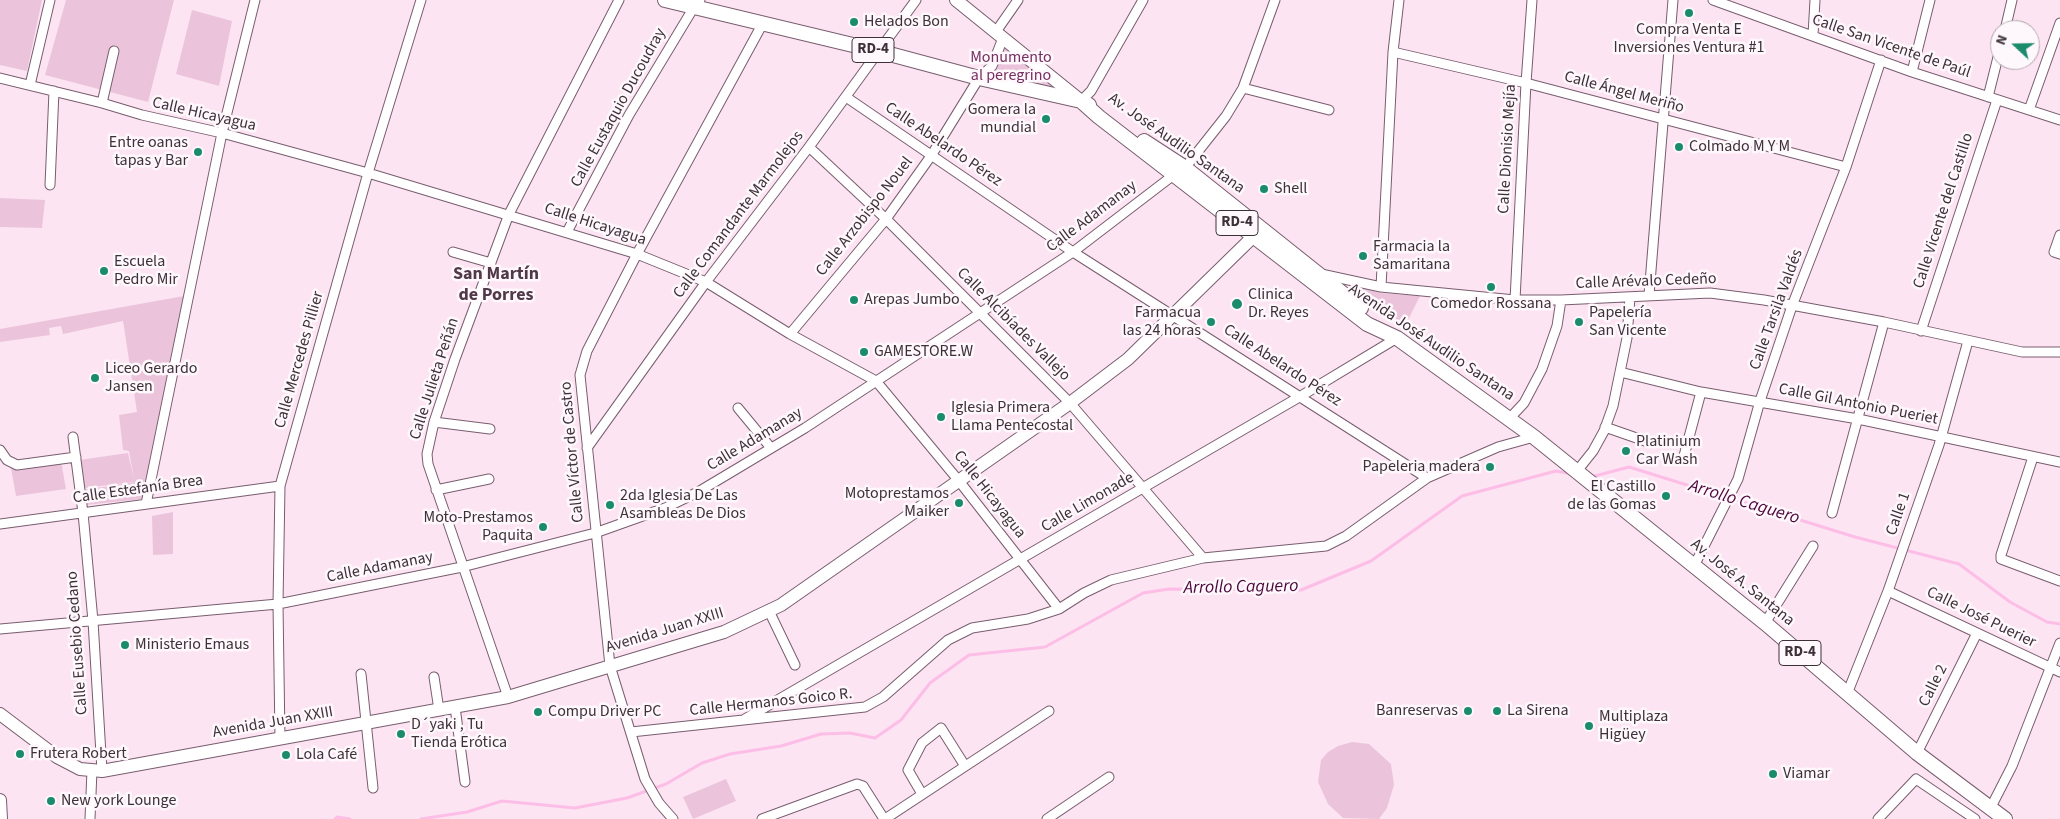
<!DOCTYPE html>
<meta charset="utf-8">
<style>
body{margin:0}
#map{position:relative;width:2060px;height:819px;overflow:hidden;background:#fde4f3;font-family:"Source Sans 3",sans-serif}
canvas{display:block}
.north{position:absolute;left:1990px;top:20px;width:50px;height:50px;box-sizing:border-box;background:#fef7fb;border:1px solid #b1a8ad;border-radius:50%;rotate:291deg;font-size:14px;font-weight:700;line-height:20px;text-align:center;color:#3d3138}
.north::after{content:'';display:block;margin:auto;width:18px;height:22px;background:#1a8b6c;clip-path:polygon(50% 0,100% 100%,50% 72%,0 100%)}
</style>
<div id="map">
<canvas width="2060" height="819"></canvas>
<div class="north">N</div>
</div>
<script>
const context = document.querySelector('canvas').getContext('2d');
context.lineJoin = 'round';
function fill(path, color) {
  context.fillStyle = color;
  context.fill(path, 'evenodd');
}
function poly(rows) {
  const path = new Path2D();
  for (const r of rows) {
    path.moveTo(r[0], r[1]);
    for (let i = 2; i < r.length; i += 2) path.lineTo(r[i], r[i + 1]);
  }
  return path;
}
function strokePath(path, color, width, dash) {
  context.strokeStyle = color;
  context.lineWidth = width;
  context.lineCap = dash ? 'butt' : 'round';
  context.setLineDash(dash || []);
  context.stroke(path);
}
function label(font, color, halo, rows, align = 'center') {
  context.font = font + ' "Source Sans 3",sans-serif';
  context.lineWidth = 5;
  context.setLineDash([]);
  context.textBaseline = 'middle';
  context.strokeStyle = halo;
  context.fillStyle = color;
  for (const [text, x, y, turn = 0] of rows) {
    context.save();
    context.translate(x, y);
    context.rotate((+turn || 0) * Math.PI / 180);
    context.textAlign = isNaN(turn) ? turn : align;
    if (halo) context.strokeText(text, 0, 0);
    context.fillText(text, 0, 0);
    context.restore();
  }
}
const green = poly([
 [0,0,42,0,27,71,0,65],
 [66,0,174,0,148,102,45,75],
 [192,10,232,21,219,86,176,74],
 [1003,38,1081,101,982,75],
 [0,198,45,200,42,228,0,227],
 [1351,285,1381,293,1420,296,1405,326],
 [184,296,142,499,86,505,83,490,135,482,84,488,79,460,128,453,134,479,129,451,123,450,119,415,137,412,123,321,63,334,61,326,49,328,50,335,0,342,0,329],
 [61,461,66,489,16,496,11,468],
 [173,512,173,554,153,555,152,516],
 [1352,742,1369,744,1391,764,1394,785,1387,808,1379,819,1343,818,1328,804,1318,782,1321,760,1328,752,1338,746],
 [726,779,736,801,693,819,683,797]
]);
const stream = poly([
 [1591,477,1629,467,1855,537,1959,564,2010,602,2047,622,2060,624],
 [335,819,337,817,350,819],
 [421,819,467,812,502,801,575,808,627,798,666,784,702,763,730,754,781,746,821,734,850,733,875,738,901,720,930,683,969,655,1045,647,1143,593,1169,589,1301,590,1371,561,1462,496,1556,471,1572,474]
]);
const street = poly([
 [1713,0,1912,72,2060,120],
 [2005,30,2012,0],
 [995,33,1018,0],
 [1813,35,1815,0],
 [1393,52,1526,83,1846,167],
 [1912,72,1930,0],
 [0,78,102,103,142,115,222,133,368,173,637,254,706,282,790,334,876,381,959,481,1059,609],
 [30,85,50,0],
 [1243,88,1329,110],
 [846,97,1073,252,1427,478],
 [1988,97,2000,49],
 [1081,101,1091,91,1143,0],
 [102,103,114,51],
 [2029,110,2060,23],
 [809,147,886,219,1070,403,1203,558],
 [50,185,54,91],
 [567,232,629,115,694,7,700,0],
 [2060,235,2054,252,2060,254],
 [453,252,491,263],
 [1321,274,1381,287,1515,300,1561,300,1710,293,1764,300,1884,322,2022,352,2060,352],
 [1381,287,1393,52,1399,0],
 [1649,295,1673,0],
 [1515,300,1526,83,1532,0],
 [1921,331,1997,100],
 [790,334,886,219,931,156,979,78,992,66,1003,38],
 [1620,372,1701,392,1858,419,2060,462],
 [738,408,771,448],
 [1510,418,1524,403,1542,369,1557,326,1561,300],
 [434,422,490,429],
 [1605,427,1648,442],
 [73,437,83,513,93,621,102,771],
 [587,448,706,282,809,147,916,0],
 [0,450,7,460,17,465,76,457],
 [1684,456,1701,392],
 [2033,457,2001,555,2001,559,2060,581],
 [1577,471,1593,451,1604,431,1613,406,1627,338,1630,297],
 [436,490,489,479],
 [146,504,222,133,255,0],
 [1832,513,1884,322],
 [0,524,280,486],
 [1694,566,1738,479,1760,401,1792,306,1846,167,1881,60],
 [1888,591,2060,672],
 [769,611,795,665],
 [1765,623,1813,546],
 [0,629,278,604,462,567,595,533,665,508,698,492,805,428,1073,252,1188,164,1226,116,1243,88,1275,0],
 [361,674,373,788],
 [434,677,439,710],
 [1847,694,1888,591,1939,445,1968,341],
 [508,697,428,464,427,454,434,422,455,359,509,214,619,0],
 [455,707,465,782],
 [745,719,1301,396,1397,338],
 [631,732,865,707,883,697,948,640,972,628,1028,619,1059,609,1084,593,1111,580,1203,558,1326,546,1346,536,1427,478,1498,447,1534,437],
 [280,739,278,604,280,486,368,173,421,0],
 [1917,753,1977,633],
 [922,794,908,770,922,743,941,728,965,766],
 [1990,809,2012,766,2060,643],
 [90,819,92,770],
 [673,819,659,803,645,779,610,666,580,375,587,351,637,254,763,23],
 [762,819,857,784,863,786,884,819],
 [885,819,1049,711],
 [1047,819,1109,777],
 [1878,819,1916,779,1975,819]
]);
const secondary = poly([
 [956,0,1081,101],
 [0,714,57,757,80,769,102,771,508,697,724,632,781,605,1070,403,1128,359,1261,229],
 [0,800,1,819]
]);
const primary = poly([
 [665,0,882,52,979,78,1081,101,1089,105],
 [1081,101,1099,117,1367,324,1397,338,1534,437,1765,623,1917,753,2005,819],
 [1144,141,1184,167,1361,308]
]);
const markers = [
 [1689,13,5,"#1a8b6c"],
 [854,22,5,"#1a8b6c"],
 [1046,119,5,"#1a8b6c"],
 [1679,147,5,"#1a8b6c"],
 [198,152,5,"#1a8b6c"],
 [1264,189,5,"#1a8b6c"],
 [1363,256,5,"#1a8b6c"],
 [104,271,5,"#1a8b6c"],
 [1491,287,5,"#1a8b6c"],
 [854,300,5,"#1a8b6c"],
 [1237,304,6,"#1a8b6c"],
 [1211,322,5,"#1a8b6c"],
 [1579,322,5,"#1a8b6c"],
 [864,352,5,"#1a8b6c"],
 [95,378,5,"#1a8b6c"],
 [941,417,5,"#1a8b6c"],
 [1626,451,5,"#1a8b6c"],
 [1490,467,5,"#1a8b6c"],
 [1666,496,5,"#1a8b6c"],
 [959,503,5,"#1a8b6c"],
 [610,505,5,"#1a8b6c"],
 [543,527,5,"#1a8b6c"],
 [125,645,5,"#1a8b6c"],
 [1468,711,5,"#1a8b6c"],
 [1497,711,5,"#1a8b6c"],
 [538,712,5,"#1a8b6c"],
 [1589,726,5,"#1a8b6c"],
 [401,734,5,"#1a8b6c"],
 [20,754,5,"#1a8b6c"],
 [286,755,5,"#1a8b6c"],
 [1773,774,5,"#1a8b6c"],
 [51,801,5,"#1a8b6c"]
];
const shields = [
 [873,50,42],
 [1237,223,42],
 [1800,653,42]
];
const shieldNames = [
 ["RD-4",873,50],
 ["RD-4",1237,223],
 ["RD-4",1800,653]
];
const poiNames = [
 ["Helados Bon",864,22],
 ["Compra Venta E",1689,30,"center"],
 ["Inversiones Ventura #1",1689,48,"center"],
 ["Gomera la",1036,110,"right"],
 ["mundial",1036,128,"right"],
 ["Entre oanas",188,143,"right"],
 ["tapas y Bar",188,161,"right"],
 ["Colmado M Y M",1689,147],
 ["Shell",1274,189],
 ["Farmacia la",1373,247],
 ["Samaritana",1373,265],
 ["Escuela",114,262],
 ["Pedro Mir",114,280],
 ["Clinica",1248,295],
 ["Dr. Reyes",1248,313],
 ["Arepas Jumbo",864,300],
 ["Comedor Rossana",1491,304,"center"],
 ["Farmacua",1201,313,"right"],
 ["las 24 horas",1201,331,"right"],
 ["Papelería",1589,313],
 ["San Vicente",1589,331],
 ["GAMESTORE.W",874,352],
 ["Liceo Gerardo",105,369],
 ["Jansen",105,387],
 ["Iglesia Primera",951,408],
 ["Llama Pentecostal",951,426],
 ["Platinium",1636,442],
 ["Car Wash",1636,460],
 ["Papeleria madera",1480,467,"right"],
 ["El Castillo",1656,487,"right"],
 ["de las Gomas",1656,505,"right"],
 ["Motoprestamos",949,494,"right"],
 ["Maiker",949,512,"right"],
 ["2da Iglesia De Las",620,496],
 ["Asambleas De Dios",620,514],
 ["Moto-Prestamos",533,518,"right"],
 ["Paquita",533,536,"right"],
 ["Ministerio Emaus",135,645],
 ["Banreservas",1458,711,"right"],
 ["La Sirena",1507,711],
 ["Compu Driver PC",548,712],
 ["Multiplaza",1599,717],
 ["Higüey",1599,735],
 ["D´yaki , Tu",411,725],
 ["Tienda Erótica",411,743],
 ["Frutera Robert",30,754],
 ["Lola Café",296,755],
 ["Viamar",1783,774],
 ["New york Lounge",61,801]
];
const streetNames = [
 ["Calle San Vicente de Paúl",1891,47,19],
 ["Calle Ángel Meriño",1624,93,15],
 ["Calle Eustaquio Ducoudray",619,108,-61],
 ["Calle Hicayagua",204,115,13],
 ["Av. José Audilio Santana",1176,144,35],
 ["Calle Abelardo Pérez",943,145,34],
 ["Calle Dionisio Mejía",1508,149,-87],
 ["Calle Vicente del Castillo",1944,211,-72],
 ["Calle Comandante Marmolejos",739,215,-53],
 ["Calle Arzobispo Nouel",865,217,-52],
 ["Calle Adamanay",1092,217,-37],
 ["Calle Hicayagua",595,225,18],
 ["Calle Arévalo Cedeño",1646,282,-2],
 ["Calle Tarsila Valdés",1777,310,-70],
 ["Calle Alcibíades Vallejo",1013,325,45],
 ["Avenida José Audilio Santana",1431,343,34],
 ["Calle Mercedes Pillier",300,360,-74],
 ["Calle Abelardo Pérez",1282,366,33],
 ["Calle Julieta Peñán",435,379,-72],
 ["Calle Gil Antonio Pueriet",1858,405,11],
 ["Calle Adamanay",755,440,-31],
 ["Calle Víctor de Castro",573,452,-95],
 ["Calle Estefanía Brea",138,490,-8],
 ["Calle Hicayagua",989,495,52],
 ["Calle Limonade",1088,503,-30],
 ["Calle 1",1899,514,-71],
 ["Calle Adamanay",380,568,-11],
 ["Av. José A. Santana",1742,583,39],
 ["Calle José Puerier",1981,618,26],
 ["Avenida Juan XXIII",665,631,-17],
 ["Calle Eusebio Cedano",78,643,-94],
 ["Calle 2",1934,686,-63],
 ["Calle Hermanos Goico R.",771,703,-6],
 ["Avenida Juan XXIII",273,723,-10]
];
const parkNames = [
 ["Monumento",1011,58],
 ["al peregrino",1011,76]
];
const neighbourhoodNames = [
 ["San Martín",496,275],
 ["de Porres",496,296]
];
const waterNames = [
 ["Arrollo Caguero",1744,503,17],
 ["Arrollo Caguero",1241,588,-1]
];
fill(green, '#ebc4dc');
strokePath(stream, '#fcbee6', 3);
strokePath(street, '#785d6e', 11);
strokePath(secondary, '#785d6e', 14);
strokePath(primary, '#785d6e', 16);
strokePath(street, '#fff', 9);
strokePath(secondary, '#fff', 12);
strokePath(primary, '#fff', 14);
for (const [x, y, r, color] of markers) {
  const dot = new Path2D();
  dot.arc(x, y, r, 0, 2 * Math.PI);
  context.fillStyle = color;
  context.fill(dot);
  strokePath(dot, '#fef7fb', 2);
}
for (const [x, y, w] of shields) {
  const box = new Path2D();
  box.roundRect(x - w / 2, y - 12.5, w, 25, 4);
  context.fillStyle = '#fef7fb';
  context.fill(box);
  strokePath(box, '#3d3138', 1);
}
label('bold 15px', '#3d3138', null, shieldNames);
label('16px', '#3d3138', '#fef7fb', poiNames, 'left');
label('16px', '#3d3138', '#fef7fb', streetNames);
label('16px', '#762f61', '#fef7fb', parkNames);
label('bold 18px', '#513949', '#fef7fb', neighbourhoodNames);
label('italic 18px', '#4d063c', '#fef7fb', waterNames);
</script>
